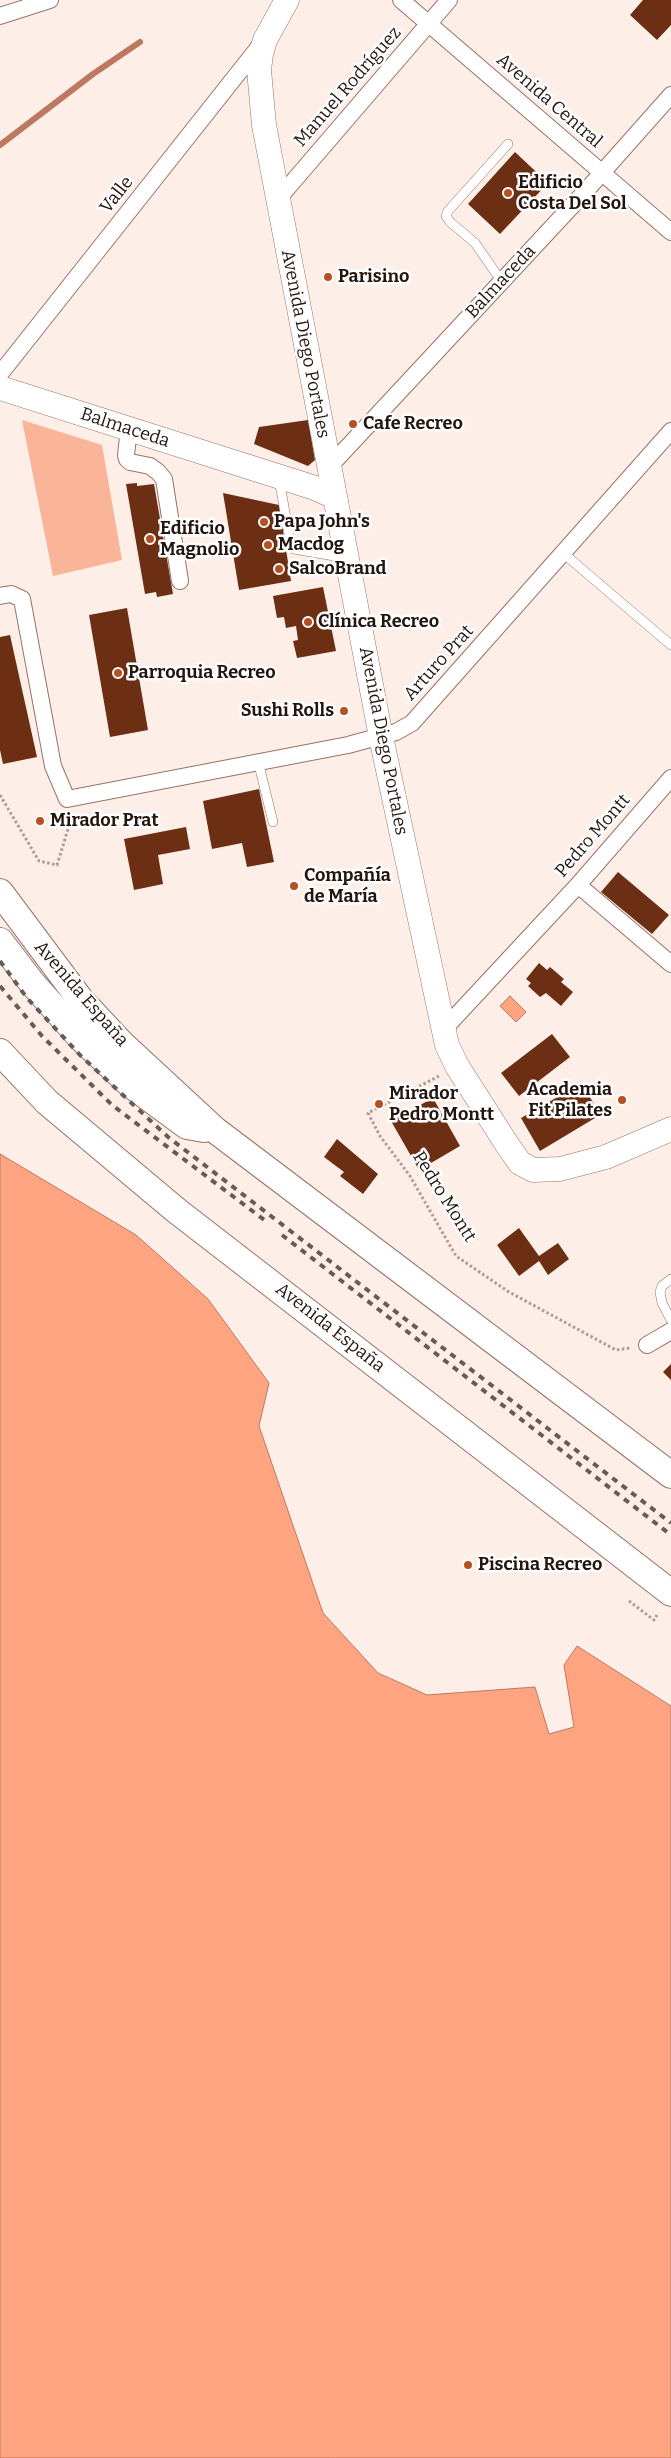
<!DOCTYPE html>
<meta charset="utf-8">
<style>
body{margin:0}
canvas{display:block;background:#feeee8}
</style>
<canvas width="671" height="2458"></canvas>
<script>
const context = document.querySelector('canvas').getContext('2d');
context.lineJoin = 'round';
function fill(path, color) {
  context.fillStyle = color;
  context.fill(path, 'evenodd');
}
function poly(rows) {
  const path = new Path2D();
  for (const r of rows) {
    path.moveTo(r[0], r[1]);
    for (let i = 2; i < r.length; i += 2) path.lineTo(r[i], r[i + 1]);
  }
  return path;
}
function strokePath(path, color, width, dash) {
  context.strokeStyle = color;
  context.lineWidth = width;
  context.lineCap = dash ? 'butt' : 'round';
  context.setLineDash(dash || []);
  context.stroke(path);
}
function label(font, color, halo, rows, align = 'center') {
  context.font = font + ' Bitter,serif';
  context.lineWidth = 5;
  context.setLineDash([]);
  context.textBaseline = 'middle';
  context.strokeStyle = halo;
  context.fillStyle = color;
  for (const [text, x, y, turn = 0] of rows) {
    context.save();
    context.translate(x, y);
    context.rotate((+turn || 0) * Math.PI / 180);
    context.textAlign = isNaN(turn) ? turn : align;
    if (halo) context.strokeText(text, 0, 0);
    context.fillText(text, 0, 0);
    context.restore();
  }
}
const green = poly([
 [22,420,102,445,122,560,53,576]
]);
const water = poly([
 [510,996,526,1012,516,1022,500,1006,510,996],
 [0,1154,136,1235,208,1299,269,1383,259,1426,323,1613,378,1673,427,1695,535,1687,549,1734,574,1727,564,1665,577,1646,671,1706,671,2458,0,2458,0,1154]
]);
const stream = poly([
 [0,145,93,74,140,42]
]);
const building = poly([
 [643,0,671,0,671,25,657,40,630,15],
 [515,152,548,183,500,234,468,204],
 [308,420,315,460,308,466,254,444,259,427],
 [137,483,137,486,154,484,173,594,157,597,156,592,145,594,126,484],
 [223,493,279,505,291,581,239,590],
 [323,587,336,651,297,658,293,641,298,640,296,626,286,628,284,617,277,618,273,596],
 [127,608,148,730,110,737,89,615],
 [10,635,37,757,3,764,0,750,0,637],
 [259,789,274,862,247,867,242,843,212,849,203,801],
 [186,827,190,849,158,855,163,884,134,890,124,839],
 [618,872,669,915,652,934,601,892],
 [539,963,547,970,550,967,564,979,561,982,573,992,561,1006,546,993,540,997,528,986,531,983,526,979],
 [552,1034,570,1057,519,1096,501,1073],
 [582,1083,600,1115,540,1151,521,1118],
 [433,1098,460,1146,419,1170,391,1121],
 [337,1139,378,1174,363,1194,340,1176,344,1172,324,1157],
 [519,1228,539,1256,558,1243,569,1259,548,1275,539,1261,519,1276,497,1245],
 [671,1364,671,1380,663,1372]
]);
const path = poly([
 [0,795,39,861,57,865,69,826,68,815],
 [439,1076,368,1113,380,1136,410,1176,456,1256,509,1292,616,1350,630,1348],
 [629,1601,654,1620,657,1615]
]);
const lane = poly([
 [502,282,475,243,450,222,446,216,448,211,508,144],
 [279,479,291,546,294,549,346,558],
 [563,553,671,645],
 [258,761,273,822],
 [671,1279,662,1286,660,1292,662,1303,671,1320]
]);
const street = poly([
 [401,0,671,232],
 [0,16,50,0],
 [278,199,449,0],
 [0,374,262,43],
 [129,429,126,455,127,459,130,462,150,466,158,472,164,479,180,581],
 [329,467,584,193,671,95],
 [0,596,11,594,22,599,53,766,67,799,348,745,396,732,412,723,671,431],
 [578,885,671,964],
 [443,1030,578,885,671,778],
 [647,1345,671,1331]
]);
const secondary = poly([
 [287,0,265,40,261,54,259,70,264,125,381,737,447,1045,457,1066,508,1146,520,1163,533,1170,560,1169,606,1157,671,1129],
 [0,388,315,488,335,497]
]);
const primary = poly([
 [0,892,80,999,121,1043,215,1130,671,1475],
 [0,941,32,983,80,1037,130,1084,187,1126,204,1129],
 [0,1052,47,1102,177,1211,671,1593]
]);
const rail = poly([
 [0,961,27,998,80,1055,168,1137,671,1523],
 [0,986,42,1036,112,1105,267,1222],
 [282,1235,671,1535]
]);
const markers = [
 [508,193,5,"#b55022"],
 [328,277,5,"#b55022"],
 [353,424,5,"#b55022"],
 [264,522,5,"#b55022"],
 [150,539,5,"#b55022"],
 [268,545,5,"#b55022"],
 [279,569,5,"#b55022"],
 [308,622,5,"#b55022"],
 [118,673,5,"#b55022"],
 [344,711,5,"#b55022"],
 [40,821,5,"#b55022"],
 [294,886,5,"#b55022"],
 [622,1100,5,"#b55022"],
 [379,1104,5,"#b55022"],
 [468,1565,5,"#b55022"]
];
const streetNames = [
 ["Manuel Rodríguez",348,87,-49],
 ["Avenida Central",549,101,41],
 ["Valle",117,195,-52],
 ["Balmaceda",501,282,-47],
 ["Avenida Diego Portales",305,344,79],
 ["Balmaceda",125,428,18],
 ["Arturo Prat",439,663,-48],
 ["Avenida Diego Portales",383,741,79],
 ["Pedro Montt",593,836,-49],
 ["Avenida España",81,994,49],
 ["Pedro Montt",444,1197,58],
 ["Avenida España",330,1328,38]
];
const poiNames = [
 ["Edificio",518,183],
 ["Costa Del Sol",518,204],
 ["Parisino",338,277],
 ["Cafe Recreo",363,424],
 ["Papa John's",274,522],
 ["Edificio",160,529],
 ["Magnolio",160,550],
 ["Macdog",278,545],
 ["SalcoBrand",289,569],
 ["Clínica Recreo",318,622],
 ["Parroquia Recreo",128,673],
 ["Sushi Rolls",334,711,"right"],
 ["Mirador Prat",50,821],
 ["Compañía",304,876],
 ["de María",304,897],
 ["Academia",612,1090,"right"],
 ["Fit Pilates",612,1111,"right"],
 ["Mirador",389,1094],
 ["Pedro Montt",389,1115],
 ["Piscina Recreo",478,1565]
];
fill(green, '#fab498');
fill(water, '#ffa480');
strokePath(water, '#bd795f', 1);
strokePath(stream, '#bd795f', 6);
fill(building, '#6c2f14');
strokePath(lane, '#967467', 10);
strokePath(street, '#967467', 18);
strokePath(secondary, '#967467', 25);
strokePath(primary, '#967467', 28);
strokePath(path, '#ab9c96', 3, [2.5, 2.5]);
strokePath(lane, '#fff', 9);
strokePath(street, '#fff', 16);
strokePath(secondary, '#fff', 24);
strokePath(primary, '#fff', 26);
strokePath(rail, '#685a55', 4, [6, 6]);
for (const [x, y, r, color] of markers) {
  const dot = new Path2D();
  dot.arc(x, y, r, 0, 2 * Math.PI);
  context.fillStyle = color;
  context.fill(dot);
  strokePath(dot, '#fff', 2);
}
label('18px', '#231611', '#fff', streetNames);
label('bold 18px', '#231611', '#fff', poiNames, 'left');
</script>
